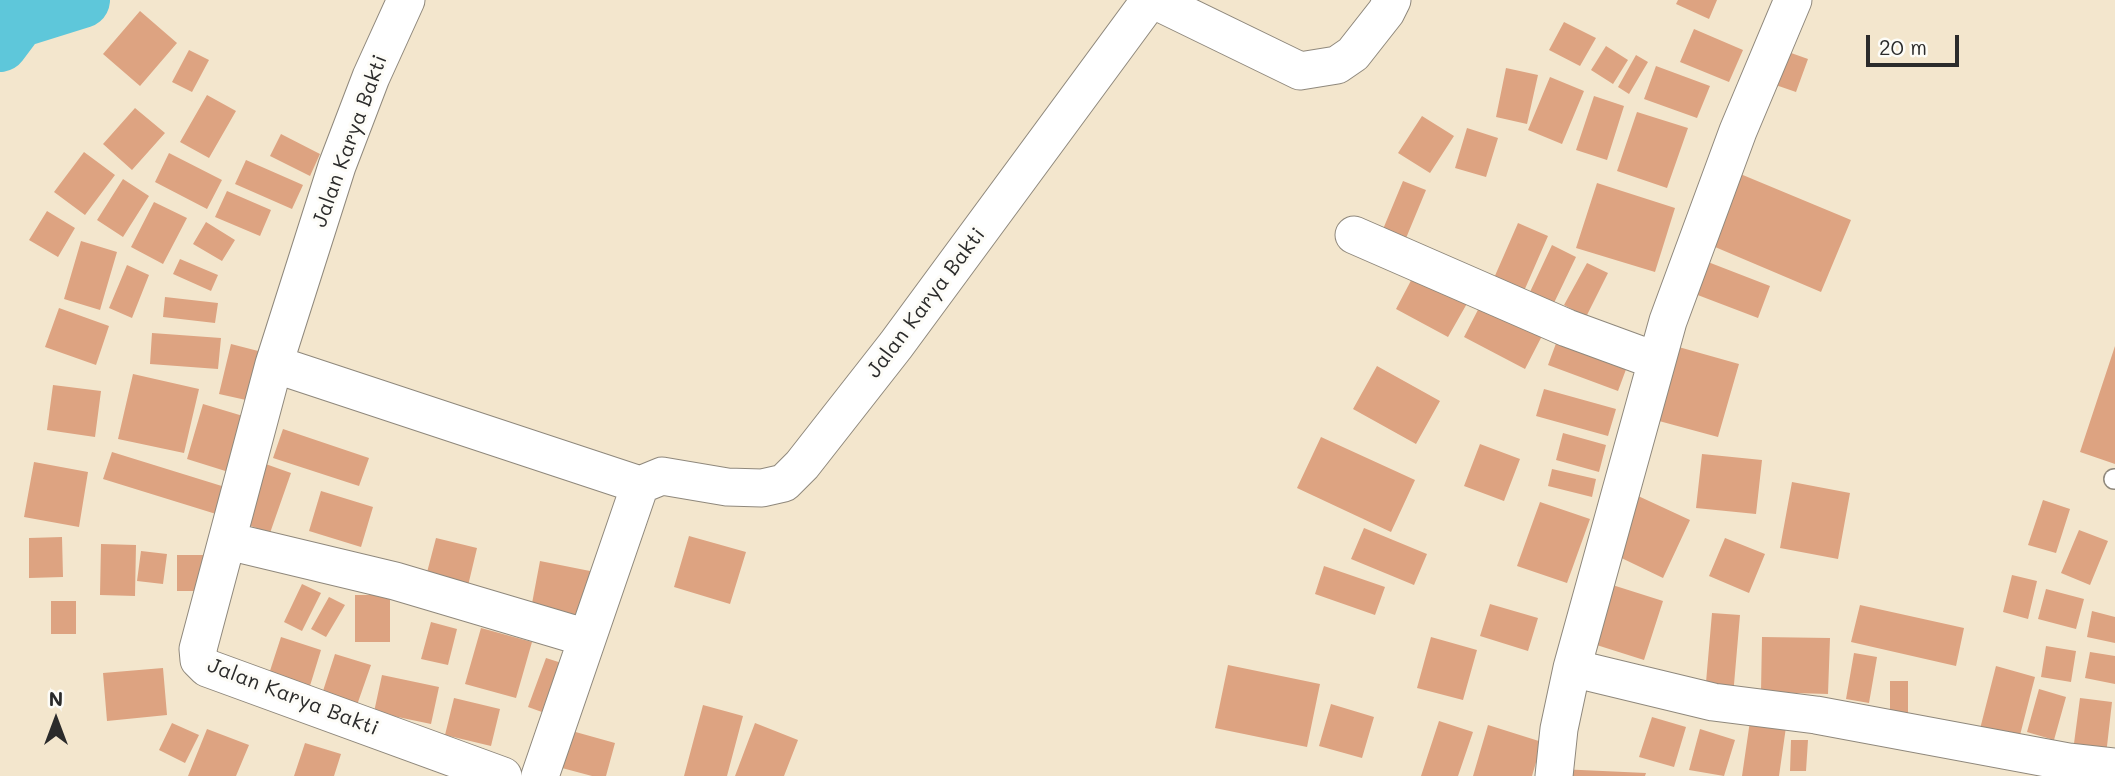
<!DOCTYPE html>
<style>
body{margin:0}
#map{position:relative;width:2115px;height:776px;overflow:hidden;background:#f3e6cd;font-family:Mali,sans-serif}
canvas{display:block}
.north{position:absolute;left:21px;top:685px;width:70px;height:70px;-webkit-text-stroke:5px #fdfcf7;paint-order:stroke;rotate:0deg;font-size:19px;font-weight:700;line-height:28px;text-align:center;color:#2b2b2b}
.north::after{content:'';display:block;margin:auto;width:24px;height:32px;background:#2b2b2b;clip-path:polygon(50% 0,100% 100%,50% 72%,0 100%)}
.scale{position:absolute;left:1866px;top:35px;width:93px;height:32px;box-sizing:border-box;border:4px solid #2b2b2b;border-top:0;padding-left:9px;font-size:21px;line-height:24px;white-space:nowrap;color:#2b2b2b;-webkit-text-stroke:5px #fdfcf7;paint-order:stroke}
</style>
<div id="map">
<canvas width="2115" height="776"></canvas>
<div class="north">N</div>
<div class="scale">20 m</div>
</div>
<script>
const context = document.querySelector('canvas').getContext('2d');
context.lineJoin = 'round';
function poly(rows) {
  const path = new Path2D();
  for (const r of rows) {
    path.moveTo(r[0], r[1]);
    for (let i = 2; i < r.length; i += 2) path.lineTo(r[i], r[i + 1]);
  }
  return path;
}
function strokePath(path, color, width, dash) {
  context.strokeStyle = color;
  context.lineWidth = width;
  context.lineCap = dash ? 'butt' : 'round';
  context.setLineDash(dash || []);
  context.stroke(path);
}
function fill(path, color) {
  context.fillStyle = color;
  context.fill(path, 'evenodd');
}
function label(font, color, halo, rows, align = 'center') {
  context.font = font + ' Mali,sans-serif';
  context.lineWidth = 6;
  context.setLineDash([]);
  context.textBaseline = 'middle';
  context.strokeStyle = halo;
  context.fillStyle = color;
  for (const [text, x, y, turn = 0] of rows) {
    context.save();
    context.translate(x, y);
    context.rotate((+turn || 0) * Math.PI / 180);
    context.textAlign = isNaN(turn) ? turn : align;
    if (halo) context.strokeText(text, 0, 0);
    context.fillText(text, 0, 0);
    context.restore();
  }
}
const river = poly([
 [0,44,18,20,82,0]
]);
const building = poly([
 [1678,0,1717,0,1709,19,1676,4],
 [140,11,177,43,140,86,103,54],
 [1564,22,1596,38,1580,66,1549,50],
 [1694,29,1743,50,1729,82,1680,62],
 [1606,46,1628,60,1613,84,1591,70],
 [1777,48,1808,59,1796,92,1764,81],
 [189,50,209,60,192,92,172,82],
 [1636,55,1648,62,1629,94,1618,87],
 [1656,66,1710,86,1697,118,1644,99],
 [1506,68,1538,75,1527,124,1496,117],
 [1550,77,1584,91,1562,144,1528,130],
 [207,95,236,111,209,158,180,142],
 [1594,96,1624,106,1607,160,1576,150],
 [135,108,165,133,132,170,103,144],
 [1637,112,1688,128,1667,188,1617,171],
 [1422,116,1454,136,1430,173,1398,153],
 [1467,128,1498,138,1486,177,1455,168],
 [281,134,320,154,310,176,270,156],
 [84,152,115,175,85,215,54,192],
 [169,153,222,180,207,209,155,182],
 [246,160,303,185,292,209,235,184],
 [1738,173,1851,220,1821,292,1708,244],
 [123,179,149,196,123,237,97,220],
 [1403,181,1426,190,1404,243,1381,234],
 [1597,183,1675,208,1655,272,1576,248],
 [227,191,271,210,260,236,215,217],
 [154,202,187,218,163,264,131,247],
 [47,211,75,228,58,257,29,240],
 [206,222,235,240,222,261,193,244],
 [1518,223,1548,236,1524,291,1494,278],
 [81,241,117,252,100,310,64,299],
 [1552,245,1576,257,1553,305,1529,294],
 [180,259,218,275,211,291,173,274],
 [1708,262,1770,286,1758,318,1695,294],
 [1587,263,1608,273,1586,317,1564,305],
 [127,265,149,275,132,318,109,308],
 [1416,271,1469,300,1448,337,1396,309],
 [165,297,218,303,215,323,163,317],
 [1482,302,1543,334,1525,369,1464,337],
 [59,308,109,326,96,365,45,347],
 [152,333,221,338,218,369,150,364],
 [1558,338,1628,364,1618,391,1548,365],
 [231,344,266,353,255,402,219,394],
 [1668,344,1739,364,1718,437,1648,418],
 [2115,346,2115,464,2080,452],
 [1377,366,1440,401,1416,444,1353,409],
 [133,374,199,389,184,453,118,439],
 [53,385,101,391,95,437,47,430],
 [1544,389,1616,409,1608,436,1536,416],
 [203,404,253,419,235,474,187,459],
 [283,429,369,458,359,486,273,458],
 [1563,433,1606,445,1599,472,1556,460],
 [1321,437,1415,480,1391,532,1297,488],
 [1480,444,1520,459,1504,501,1464,486],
 [112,452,225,487,216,514,103,479],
 [1702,454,1762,460,1756,514,1696,508],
 [34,462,88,472,79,527,24,517],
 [260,462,291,473,270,533,240,522],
 [1552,469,1596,479,1592,497,1548,486],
 [1792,482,1850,493,1838,559,1780,548],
 [321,491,373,507,361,547,309,531],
 [1636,495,1690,520,1663,578,1609,552],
 [2043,500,2070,509,2056,553,2028,545],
 [1540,502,1590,519,1567,583,1517,566],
 [1364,528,1427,554,1414,585,1351,559],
 [2079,530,2108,541,2090,585,2061,573],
 [689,536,746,552,730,604,674,587],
 [62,537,63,577,29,578,29,538],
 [436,538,477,548,467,590,425,580],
 [1725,538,1765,554,1749,593,1709,576],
 [101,544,136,545,135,596,100,595],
 [141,551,167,554,163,584,137,581],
 [177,555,203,555,203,591,177,591],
 [540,561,595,572,584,625,530,614],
 [1324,566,1385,587,1375,615,1315,594],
 [2012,575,2037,581,2028,619,2003,612],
 [1603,582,1663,601,1644,660,1584,641],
 [302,584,321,593,302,631,284,622],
 [2046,589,2084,599,2076,629,2038,619],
 [355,595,390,595,390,642,355,642],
 [329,597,345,605,326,637,311,629],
 [51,601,76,601,76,634,51,634],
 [1490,604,1538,618,1528,651,1480,636],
 [1860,605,1964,628,1956,666,1851,642],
 [2092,611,2115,617,2115,643,2087,637],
 [1712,613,1740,615,1733,696,1705,694],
 [431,622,457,629,448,665,421,659],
 [481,628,532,642,516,698,465,684],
 [281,637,321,650,309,689,268,677],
 [1431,637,1477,650,1463,700,1417,688],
 [1762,637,1830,638,1828,694,1761,692],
 [2046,646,2076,651,2071,682,2041,677],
 [2090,652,2115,656,2115,684,2085,678],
 [1854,653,1877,657,1869,703,1846,699],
 [335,654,371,665,357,705,322,694],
 [546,658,571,666,553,716,528,707],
 [1228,665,1320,684,1307,747,1215,728],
 [1996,666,2035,677,2019,739,1980,729],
 [163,668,167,715,107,721,103,673],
 [382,675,439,687,431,724,374,712],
 [1890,681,1908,681,1908,716,1890,716],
 [2039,689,2066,697,2054,740,2027,732],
 [454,698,500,709,491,746,445,735],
 [2080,698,2112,702,2106,755,2073,751],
 [1331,704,1374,717,1362,758,1319,746],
 [703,705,743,716,727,776,684,776],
 [1652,717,1686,727,1674,767,1639,757],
 [1439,721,1473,732,1458,776,1421,776],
 [1750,721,1786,727,1779,776,1742,776],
 [172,723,199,735,185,763,159,750],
 [755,723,798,740,784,776,735,776],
 [1488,725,1542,742,1532,776,1473,776],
 [207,729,249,745,236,776,188,776],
 [1700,729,1735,740,1724,776,1689,770],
 [572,731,615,743,606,776,592,776,562,768],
 [1791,740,1808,740,1806,771,1790,771],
 [305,743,341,754,334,776,294,776],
 [1559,769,1646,773,1645,776,1559,776]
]);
const service = poly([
 [2114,479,2115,479]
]);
const minor = poly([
 [406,0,371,77,337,166,274,364,198,649,199,660,207,668,503,776],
 [1154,0,1300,71,1337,65,1353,54,1386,12,1392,0],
 [1354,235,1567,328,1657,361],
 [274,364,640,485],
 [228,541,395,581,587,638],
 [1572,668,1713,702,1816,715,2068,762,2115,767],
 [540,776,640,485,662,476,727,487,762,488,784,483,802,465,896,345,1150,0],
 [1554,776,1559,729,1572,668,1668,321,1738,131,1793,0]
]);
const streetNames = [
 ["Jalan Karya Bakti",350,141,-70],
 ["Jalan Karya Bakti",926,303,-53],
 ["Jalan Karya Bakti",293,697,21]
];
strokePath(river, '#5ec7da', 56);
fill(building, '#dda381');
strokePath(service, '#8f887c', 22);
strokePath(minor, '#8f887c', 39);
strokePath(service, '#fff', 19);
strokePath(minor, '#fff', 37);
label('21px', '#2b2b2b', '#fdfcf7', streetNames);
</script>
